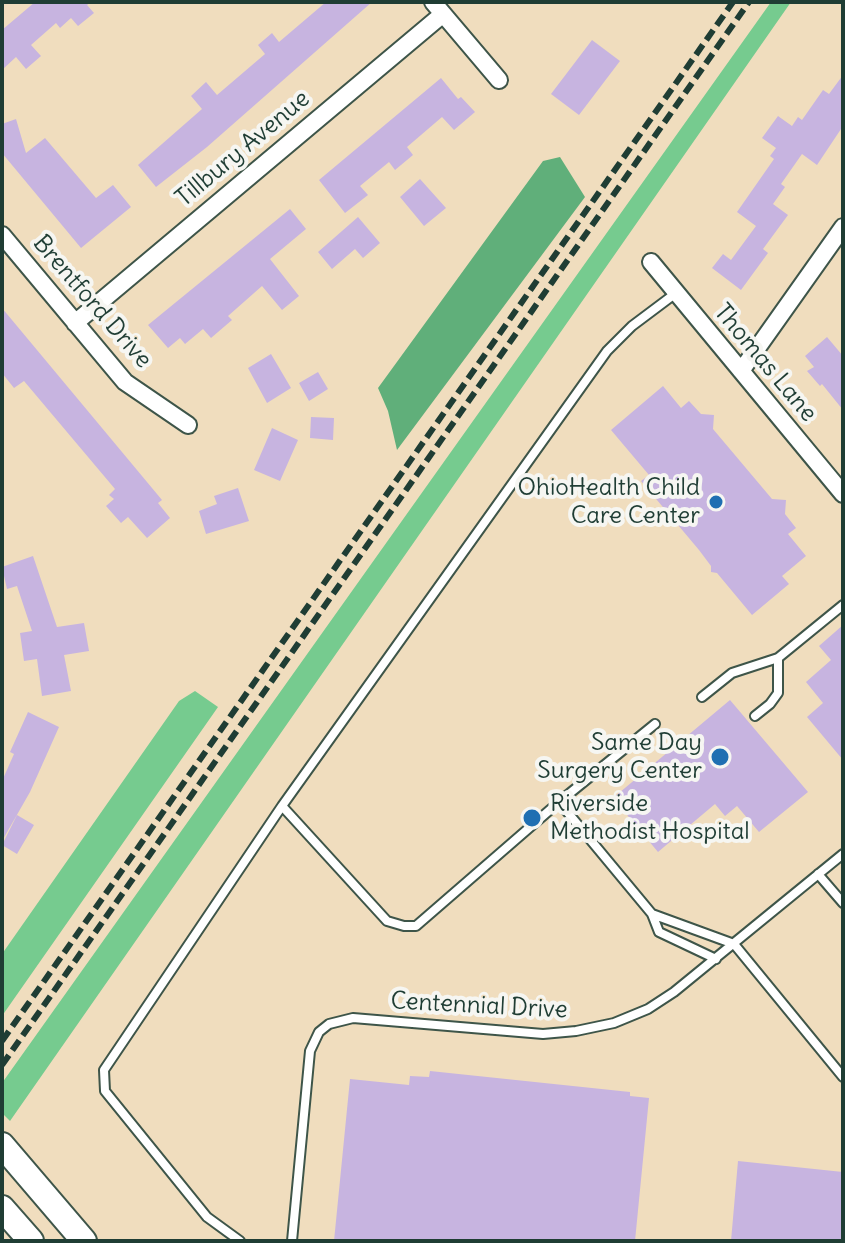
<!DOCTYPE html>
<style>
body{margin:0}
#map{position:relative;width:845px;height:1243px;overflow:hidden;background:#f0ddbe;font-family:Delius,sans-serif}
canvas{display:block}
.frame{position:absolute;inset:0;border:4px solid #1f3d34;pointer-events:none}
</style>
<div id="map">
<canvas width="845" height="1243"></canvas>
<div class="frame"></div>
</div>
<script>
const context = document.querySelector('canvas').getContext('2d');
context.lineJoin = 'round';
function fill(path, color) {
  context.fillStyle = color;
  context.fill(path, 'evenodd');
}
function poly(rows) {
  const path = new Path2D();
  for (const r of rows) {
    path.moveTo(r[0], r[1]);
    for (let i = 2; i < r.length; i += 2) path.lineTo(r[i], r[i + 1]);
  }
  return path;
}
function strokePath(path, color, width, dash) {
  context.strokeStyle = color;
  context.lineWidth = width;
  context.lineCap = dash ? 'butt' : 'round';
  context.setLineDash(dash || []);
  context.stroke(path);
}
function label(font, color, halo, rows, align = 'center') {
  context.font = font + ' Delius,sans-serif';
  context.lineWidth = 8;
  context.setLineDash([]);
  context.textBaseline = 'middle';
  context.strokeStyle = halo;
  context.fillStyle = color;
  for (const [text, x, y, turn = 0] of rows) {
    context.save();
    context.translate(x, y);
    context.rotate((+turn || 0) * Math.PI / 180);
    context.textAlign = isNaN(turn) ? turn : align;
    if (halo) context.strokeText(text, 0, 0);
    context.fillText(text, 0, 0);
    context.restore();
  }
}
const green = poly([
 [771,2,791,2,10,1121,2,1113,2,1083],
 [195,691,218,707,2,1016,2,954,179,701]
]);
const forest = poly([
 [560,157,585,197,397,450,388,411,378,388,543,161]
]);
const building = poly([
 [35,2,91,2,87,5,94,13,78,26,71,18,60,28,56,23,31,45,41,56,26,69,16,57,2,70,2,30],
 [326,2,372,2,207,147,156,187,138,165,202,109,191,96,206,82,217,95,265,54,258,45,272,33,279,42],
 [592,40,620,61,579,115,551,94],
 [843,75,843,126,817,165,802,154,781,184,785,187,773,204,788,215,763,249,768,253,741,290,712,268,723,254,731,260,756,226,737,212,774,159,770,156,776,148,762,138,778,116,792,126,798,117,802,120,823,90,829,94],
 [441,78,458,99,461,97,475,112,454,130,442,117,407,147,413,155,395,170,389,162,360,186,368,195,345,213,319,180],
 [16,119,26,153,45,138,96,198,113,185,131,207,81,248,2,153,2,124],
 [420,179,446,208,424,226,400,197],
 [290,209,306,229,270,259,299,296,282,310,262,286,228,316,232,320,211,338,203,329,185,344,180,338,168,348,148,325],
 [358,217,380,243,363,258,355,249,332,269,318,252],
 [2,308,162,500,158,503,170,518,147,538,128,517,121,523,106,506,114,499,109,495,115,489,24,381,14,388,2,373],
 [827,337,843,356,843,410,822,384,820,386,807,371,814,367,805,356],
 [271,354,291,388,267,403,248,368],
 [318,372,328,389,309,401,299,383],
 [663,386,681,408,689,401,701,414,714,415,713,429,772,499,786,500,785,514,796,528,788,534,806,556,782,576,789,584,752,615,717,573,711,572,711,566,699,550,641,481,649,475,611,430],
 [311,417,334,418,333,440,310,438],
 [272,428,298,440,280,481,254,470],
 [238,488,249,521,206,534,199,511,217,504,214,496],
 [33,556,57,627,84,623,89,651,64,655,71,691,42,696,37,659,24,661,20,633,32,631,17,586,7,589,2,567],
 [843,625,843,760,807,717,823,703,806,682,831,660,819,646],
 [730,700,808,792,759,832,737,806,725,816,715,804,658,852,613,798],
 [28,712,59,727,30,792,2,841,2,781,14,754,10,752],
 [17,815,34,825,17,854,2,845],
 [430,1071,630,1092,630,1096,649,1098,635,1241,334,1241,350,1079,409,1085,410,1076,429,1077],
 [738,1161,843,1172,843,1241,731,1241]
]);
const lane = poly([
 [702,697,732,673,778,658,843,605],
 [755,716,770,704,778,693,778,658],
 [655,724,559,802,652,914,659,932,716,959],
 [282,806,387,921,404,926,416,926,559,802],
 [818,874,843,903],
 [652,914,734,944,843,1077],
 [240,1241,207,1217,105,1091,104,1070,282,806,607,351,632,326,676,293],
 [292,1241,310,1051,319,1032,329,1024,353,1018,543,1034,576,1031,614,1023,648,1009,674,992,843,854]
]);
const street = poly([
 [433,2,499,80],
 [2,235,125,382,188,425],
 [651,262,843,494],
 [75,323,443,14],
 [741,371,843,227]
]);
const secondary = poly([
 [2,1145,84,1241],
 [2,1208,31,1241]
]);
const rail = poly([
 [2,1041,733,2],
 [2,1065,749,2]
]);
const markers = [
 [716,502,8,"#1f6fb2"],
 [720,757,10,"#1f6fb2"],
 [532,818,10,"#1f6fb2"]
];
const streetNames = [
 ["Tillbury Avenue",243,149,-40],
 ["Brentford Drive",92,302,49],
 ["Thomas Lane",765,363,50],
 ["Centennial Drive",479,1006,3]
];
const poiNames = [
 ["OhioHealth Child",700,488],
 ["Care Center",700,516],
 ["Same Day",702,743],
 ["Surgery Center",702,771],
 ["Riverside",550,804,"left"],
 ["Methodist Hospital",550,832,"left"]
];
fill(green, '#76cb8f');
fill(forest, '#60af7a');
fill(building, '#c7b4e0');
strokePath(lane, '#3e5549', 12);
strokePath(street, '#3e5549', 20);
strokePath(secondary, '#3e5549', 28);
strokePath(lane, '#fff', 8);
strokePath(street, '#fff', 16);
strokePath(secondary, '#fff', 24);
strokePath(rail, '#1f3d34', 6, [12, 6]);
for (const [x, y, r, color] of markers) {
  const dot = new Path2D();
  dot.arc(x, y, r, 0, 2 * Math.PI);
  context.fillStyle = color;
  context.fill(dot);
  strokePath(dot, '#f6f6f2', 3);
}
label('24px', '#1f3d34', '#f6f6f2', streetNames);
label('24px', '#1f3d34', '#f6f6f2', poiNames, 'right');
</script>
